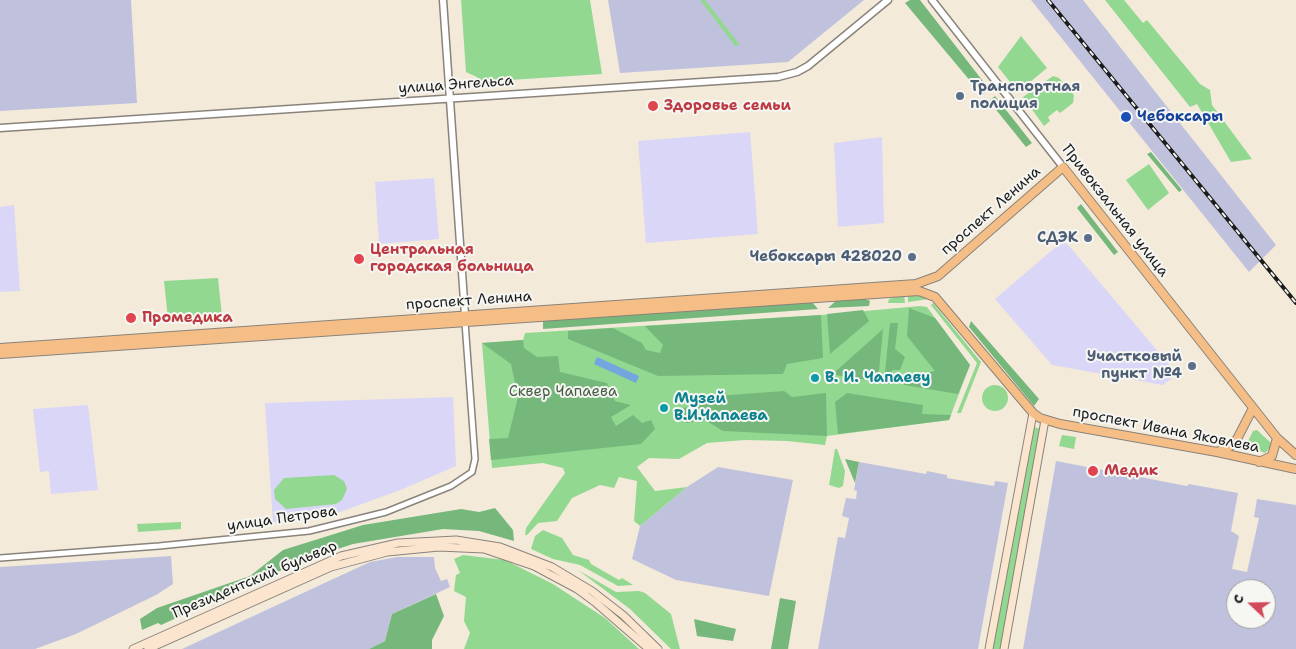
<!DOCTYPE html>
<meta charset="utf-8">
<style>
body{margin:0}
#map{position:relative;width:1296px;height:649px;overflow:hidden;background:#f4eada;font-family:"Shantell Sans",sans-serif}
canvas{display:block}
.north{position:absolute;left:1226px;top:579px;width:50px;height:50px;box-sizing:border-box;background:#f6f6f2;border:1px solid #9f9f9c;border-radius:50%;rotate:291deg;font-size:14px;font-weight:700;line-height:20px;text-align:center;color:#1c1c1c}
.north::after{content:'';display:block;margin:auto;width:18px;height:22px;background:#d1495b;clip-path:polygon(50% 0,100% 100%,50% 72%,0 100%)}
</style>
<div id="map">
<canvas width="1296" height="649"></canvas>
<div class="north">С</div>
</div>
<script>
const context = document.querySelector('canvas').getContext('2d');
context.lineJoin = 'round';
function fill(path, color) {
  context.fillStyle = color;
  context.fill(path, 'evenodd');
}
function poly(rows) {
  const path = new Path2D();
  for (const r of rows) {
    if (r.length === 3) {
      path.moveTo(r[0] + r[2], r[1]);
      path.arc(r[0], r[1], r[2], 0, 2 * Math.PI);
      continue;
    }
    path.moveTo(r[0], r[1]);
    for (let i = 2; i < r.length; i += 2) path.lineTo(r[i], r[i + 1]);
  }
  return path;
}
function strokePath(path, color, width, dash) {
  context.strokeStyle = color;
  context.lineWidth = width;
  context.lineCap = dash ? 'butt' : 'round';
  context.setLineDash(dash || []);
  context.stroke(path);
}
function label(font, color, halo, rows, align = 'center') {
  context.font = font + ' "Shantell Sans",sans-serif';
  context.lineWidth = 4;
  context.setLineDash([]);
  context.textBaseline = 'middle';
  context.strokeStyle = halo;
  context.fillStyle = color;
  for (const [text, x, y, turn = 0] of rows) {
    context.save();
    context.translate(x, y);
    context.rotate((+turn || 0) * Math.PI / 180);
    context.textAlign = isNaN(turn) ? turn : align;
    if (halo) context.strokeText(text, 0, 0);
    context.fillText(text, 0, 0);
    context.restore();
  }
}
const built = poly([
 [750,132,758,234,646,243,638,141],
 [882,137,884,223,838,227,834,143],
 [434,178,439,239,379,244,375,182],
 [14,205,20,291,0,292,0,207],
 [1064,240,1177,374,1163,385,1052,365,995,299],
 [453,397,456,466,403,489,332,515,273,522,265,403],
 [88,405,98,490,51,494,49,471,40,472,33,409]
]);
const industrial = poly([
 [0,0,131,0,137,103,0,111],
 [608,0,864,0,788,62,620,73],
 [1031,0,1083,0,1276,245,1249,272],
 [1056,461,1187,486,1189,484,1238,493,1231,531,1239,536,1232,569,1247,572,1259,518,1254,517,1257,499,1296,505,1296,649,1023,649],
 [1236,589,1266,589,1266,619,1236,619],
 [859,462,926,474,927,471,947,475,947,478,994,486,995,481,1008,483,978,649,818,649,838,537,845,538,849,518,842,516,846,498,856,499,857,491,854,490],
 [718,467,793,480,769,596,676,580,632,559,640,526,687,487],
 [171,556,173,584,156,595,76,634,35,649,0,649,0,567],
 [397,557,434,557,435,568,441,581,447,579,450,587,392,614,385,641,369,649,182,649,370,562]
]);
const green = poly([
 [461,0,590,0,602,74,479,82,477,77,466,72],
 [700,0,705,0,740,45,735,46],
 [1105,0,1124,0,1143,23,1147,20,1200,84,1210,90,1212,105,1252,159,1231,162,1197,104,1190,107],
 [1021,36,1047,68,1018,92,998,67],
 [1053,76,1059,78,1074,95,1073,103,1060,113,1057,110,1048,117,1050,121,1044,126,1023,97],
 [1149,164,1169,193,1148,210,1126,180],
 [218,278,222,316,168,319,164,281],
 [908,294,919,294,929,299,908,302],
 [904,295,905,303,888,303,889,299],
 [933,303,981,362,961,413,957,413,977,363,931,305],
 [920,306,927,307,970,365,949,420,827,436,825,445,787,441,745,440,707,443,679,459,649,458,637,467,655,491,687,487,640,526,634,521,637,481,619,477,614,488,600,485,572,498,557,521,538,523,527,535,525,535,526,528,565,473,563,468,543,463,492,468,482,343,523,340,525,333,821,315],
 [995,398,13],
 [1034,427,1041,429,1002,649,992,649],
 [1257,430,1271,443,1271,447,1265,453,1248,447,1247,443,1253,431],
 [1062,435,1076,437,1074,449,1059,446],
 [835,449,837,449,845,471,843,486,839,488,829,485],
 [334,475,344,481,347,489,342,500,336,504,286,509,275,499,274,490,284,478],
 [181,522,181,529,138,532,137,524],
 [543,530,562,538,573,555,589,560,591,564,619,580,622,578,633,585,618,586,580,565,553,559,531,549,535,536],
 [463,555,505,560,553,584,605,618,639,649,464,649,470,633,464,621,466,597,454,591,456,575,460,573,454,559],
 [578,570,616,592,639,591,645,593,671,614,680,649,671,649,630,609]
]);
const forest = poly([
 [910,0,920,0,989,89,982,95,905,3],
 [995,96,1032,143,1026,147,989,101],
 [1151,152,1182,190,1179,192,1147,154],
 [1081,204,1118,252,1114,255,1077,208],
 [861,297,870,301,869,306,828,308,838,299],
 [812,302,818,309,543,329,543,321],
 [909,308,935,318,970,365,958,394,904,385,904,378,935,371,907,336],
 [863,310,869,321,830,354,827,314],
 [821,315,823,358,787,364,783,374,658,376,568,339,568,331,613,328,642,343,646,350,660,353,663,345,645,326],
 [971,321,1039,399,1034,406,969,327],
 [890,323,898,323,895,349,905,357,900,370,892,370,891,384,884,382],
 [883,329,878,382,836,375,836,371],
 [523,340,524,348,537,357,558,356,560,372,607,383,615,401,631,405,611,417,616,426,633,415,642,423,651,420,655,429,641,444,491,460,489,439,508,438,518,397,511,364,482,343],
 [784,391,792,397,826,393,827,436,723,431,705,420,686,423,682,408,689,407,689,398],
 [847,393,923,405,922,414,951,415,949,420,838,434,835,402],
 [845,459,859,462,855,483],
 [495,508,513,530,514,541,479,531,443,529,353,544,304,560,161,625,158,623,142,630,140,619,157,608,250,576,283,550,363,525,461,509,479,512],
 [436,594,444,616,432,640,432,649,369,649,385,641,392,614],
 [780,598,796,601,788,649,771,649],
 [694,619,736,629,733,641,697,636]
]);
const water = poly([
 [597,357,639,376,636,383,594,364]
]);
const minor = poly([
 [0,558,159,546,309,531,386,512,451,486,472,472,475,459,465,322]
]);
const tertiary = poly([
 [443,0,465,315],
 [932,0,1063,167],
 [0,128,778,77,797,72,808,66,888,0]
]);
const secondary = poly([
 [133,649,341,556,398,543,456,540,500,547,552,567,592,591,623,615,658,649],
 [148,649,331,567,387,552,439,547,484,549,534,566,577,589,596,603,649,649],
 [989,649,1033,413],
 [1004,649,1045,420]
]);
const primary = poly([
 [0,348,916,284,938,276,1063,167,1262,419,1277,438,1296,455],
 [0,354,919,291,935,297,1033,413,1040,418,1060,424,1217,452,1296,469],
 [1217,452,1228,448,1237,439,1253,408],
 [1259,462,1272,456,1277,438]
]);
const rail = poly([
 [1048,0,1296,303]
]);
const markers = [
 [960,96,5,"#5c6f8a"],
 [653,106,6,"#e0444e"],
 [1126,117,6,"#1a4fb4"],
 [1088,238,5,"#5c6f8a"],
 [912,257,5,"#5c6f8a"],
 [359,259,6,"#e0444e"],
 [131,318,6,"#e0444e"],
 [1192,366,5,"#5c6f8a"],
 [815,378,5,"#0f9aa8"],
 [664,408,5,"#0f9aa8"],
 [1093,471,6,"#e0444e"]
];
const streetNames = [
 ["улица Энгельса",456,85,-4],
 ["проспект Ленина",991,211,-41],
 ["Привокзальная улица",1115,211,52],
 ["проспект Ленина",469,301,-4],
 ["проспект Ивана Яковлева",1166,430,11],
 ["улица Петрова",282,519,-8],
 ["Президентский бульвар",255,580,-23]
];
const serviceNames = [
 ["Транспортная",970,87,"left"],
 ["полиция",970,104,"left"],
 ["СДЭК",1078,238],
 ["Чебоксары 428020",902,257],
 ["Участковый",1182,357],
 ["пункт №4",1182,374]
];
const healthNames = [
 ["Здоровье семьи",664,106],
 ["Центральная",370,250],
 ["городская больница",370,267],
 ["Промедика",142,318],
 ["Медик",1104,471]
];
const transitNames = [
 ["Чебоксары",1137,117]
];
const cultureNames = [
 ["В. И. Чапаеву",825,378],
 ["Музей",674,399],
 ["В.И.Чапаева",674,416]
];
const parkNames = [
 ["Сквер Чапаева",563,392]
];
fill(built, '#dad6f7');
fill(industrial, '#c0c2dd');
fill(green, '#93d891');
fill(forest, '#76b87b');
fill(water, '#73a6df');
strokePath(minor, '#88837b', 8);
strokePath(tertiary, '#88837b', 9);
strokePath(secondary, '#88837b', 9);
strokePath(primary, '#88837b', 10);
strokePath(minor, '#fff', 5);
strokePath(tertiary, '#fff', 6);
strokePath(secondary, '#fbe5cf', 7);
strokePath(primary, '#f6be87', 8);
strokePath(rail, '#1c1c1c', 4);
strokePath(rail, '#f6f6f2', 2, [5.5]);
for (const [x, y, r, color] of markers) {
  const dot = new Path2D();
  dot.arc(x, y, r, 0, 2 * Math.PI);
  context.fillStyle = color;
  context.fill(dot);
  strokePath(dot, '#f6f6f2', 2);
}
label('15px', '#1c1c1c', '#f6f6f2', streetNames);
label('bold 15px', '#4e5e75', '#f6f6f2', serviceNames, 'right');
label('bold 15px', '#be3a42', '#f6f6f2', healthNames, 'left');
label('bold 15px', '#164399', '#f6f6f2', transitNames, 'left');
label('bold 15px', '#0d838f', '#f6f6f2', cultureNames, 'left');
label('15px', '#465e45', '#f6f6f2', parkNames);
</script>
